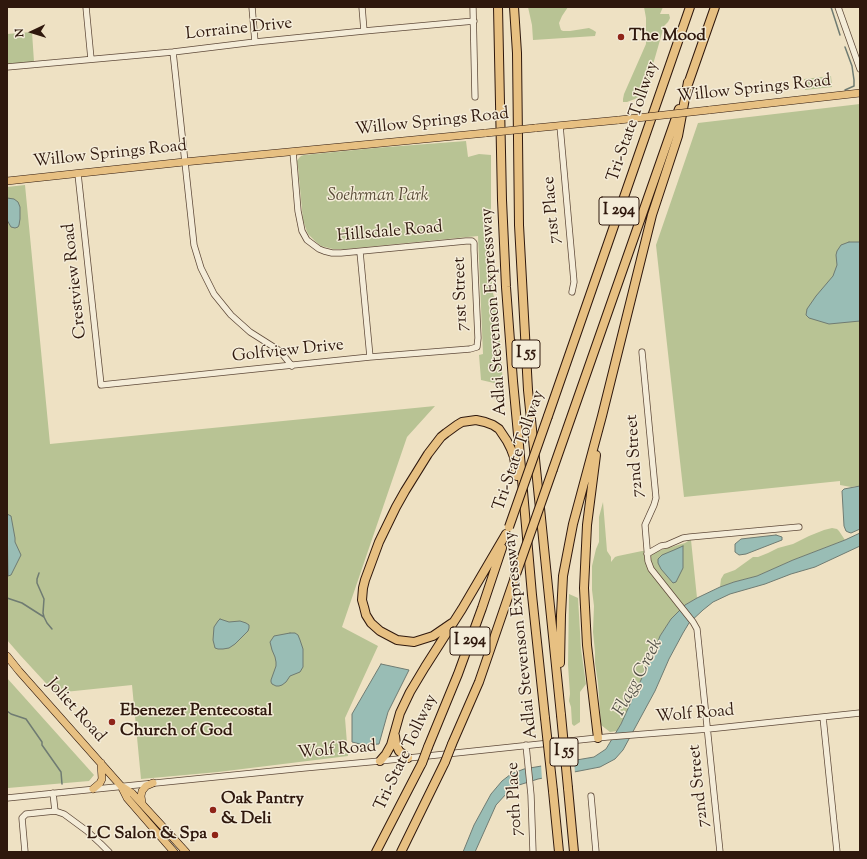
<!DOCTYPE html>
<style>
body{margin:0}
#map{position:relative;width:867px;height:859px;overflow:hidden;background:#eee1c3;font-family:"Sorts Mill Goudy",serif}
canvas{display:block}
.frame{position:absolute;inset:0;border:8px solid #2f180d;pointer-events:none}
.north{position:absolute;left:12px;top:12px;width:40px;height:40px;-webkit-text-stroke:3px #f4ecd8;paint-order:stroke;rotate:266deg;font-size:11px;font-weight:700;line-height:16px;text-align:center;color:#2f180d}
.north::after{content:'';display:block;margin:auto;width:14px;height:18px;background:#2f180d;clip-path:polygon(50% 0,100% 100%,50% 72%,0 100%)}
</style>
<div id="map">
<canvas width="867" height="859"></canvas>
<div class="frame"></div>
<div class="north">N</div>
</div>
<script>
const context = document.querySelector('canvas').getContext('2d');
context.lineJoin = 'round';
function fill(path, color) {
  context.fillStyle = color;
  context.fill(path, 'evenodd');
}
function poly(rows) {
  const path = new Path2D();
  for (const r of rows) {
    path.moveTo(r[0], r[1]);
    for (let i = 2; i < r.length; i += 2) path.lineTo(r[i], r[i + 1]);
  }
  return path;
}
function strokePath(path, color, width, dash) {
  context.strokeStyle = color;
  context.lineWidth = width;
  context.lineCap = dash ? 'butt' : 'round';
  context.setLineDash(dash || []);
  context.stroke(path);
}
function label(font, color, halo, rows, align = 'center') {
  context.font = font + ' "Sorts Mill Goudy",serif';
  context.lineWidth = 3;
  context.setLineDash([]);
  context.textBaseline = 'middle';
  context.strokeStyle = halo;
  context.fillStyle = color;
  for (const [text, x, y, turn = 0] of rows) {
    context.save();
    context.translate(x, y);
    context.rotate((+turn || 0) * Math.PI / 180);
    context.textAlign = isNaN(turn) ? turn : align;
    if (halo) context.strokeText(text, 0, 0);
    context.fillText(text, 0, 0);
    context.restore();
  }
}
const green = poly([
 [528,7,568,7,562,16,559,23,560,27,561,30,563,31,570,31,589,28,593,30,596,32,595,36,533,40,532,25],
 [644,7,663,7,660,14,669,14,670,18,668,22,664,26,652,68,650,81,645,91,640,97,627,102,623,102,623,99,624,94,646,44,646,18],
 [32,32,34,62,7,65,7,34],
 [831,76,832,87,805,90,804,79],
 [860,104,860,486,851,487,840,485,840,481,684,497,656,245,698,123],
 [466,141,468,157,479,154,491,155,491,208,487,225,493,293,498,313,503,385,481,380,479,355,483,354,478,236,346,249,333,249,321,246,316,242,308,234,306,229,303,220,298,167,297,161,299,158,301,156,304,155,375,148],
 [25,185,50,444,435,406,407,437,342,627,378,646,345,718,348,756,218,772,141,779,132,685,55,693,20,655,7,640,7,187],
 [603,502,607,551,611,557,611,562,615,557,618,556,642,551,658,551,685,543,688,541,691,540,697,598,685,605,671,619,660,636,655,649,621,724,617,731,610,732,601,725,598,683,595,663,595,652,593,632,594,606,592,590,592,566,596,549,599,542,599,517],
 [832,528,837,529,839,531,845,540,793,560,757,576,734,582,720,587,721,579,724,574,735,570,753,557,758,557,768,553,778,548,793,544,809,536,824,530],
 [569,594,578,598,581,649,586,684,580,692,580,722,574,726,572,724,571,707,569,701,570,694,568,665],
 [7,678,94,775,89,781,8,788,7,784]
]);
const water = poly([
 [7,198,14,199,18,202,20,207,20,219,19,225,18,227,15,228,11,227,7,220,7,198],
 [849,242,860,242,860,321,829,324,809,318,806,315,807,309,816,296,833,276,837,265,836,255,837,251,841,245,849,242],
 [860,486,860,529,851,533,848,532,846,531,844,526,842,491,844,489,860,486],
 [7,514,11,516,15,538,15,542,21,555,11,575,8,576,7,514],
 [860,533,860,546,815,567,791,574,765,584,730,594,713,602,703,610,689,623,683,633,669,659,655,691,623,750,615,759,600,767,538,779,519,785,507,793,496,805,475,852,463,852,474,825,491,794,502,781,511,774,524,769,594,757,606,749,621,724,655,649,660,636,671,619,685,605,697,598,720,587,734,582,757,576,793,560,845,540,860,533],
 [776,535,782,537,782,540,746,554,739,555,735,552,735,544,741,539,776,535],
 [683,546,683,568,676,582,673,583,661,569,658,563,658,559,662,555,674,550,683,546],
 [220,619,229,622,240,621,246,623,249,625,249,628,248,631,235,644,229,648,223,649,218,649,215,648,213,640,214,627,218,621,220,619],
 [290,633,295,633,298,635,300,640,303,649,303,667,300,672,290,676,286,682,282,685,279,686,276,686,272,684,271,682,271,680,276,666,276,662,275,657,272,650,270,642,274,636,290,633],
 [381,664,409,670,388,712,379,744,364,745,352,742,352,714,381,664]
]);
const pier = poly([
 [574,758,575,774,542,780,541,764]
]);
const stream = poly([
 [831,7,840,35],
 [845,90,854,86,854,80,852,66,845,47],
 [39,573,37,579,37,583,44,599,43,613,44,617,47,623,52,629],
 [7,598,22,603,44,617],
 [7,711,11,714,26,719,42,742,42,745,61,772,62,784]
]);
const minor = poly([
 [86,7,91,59],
 [252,7,255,42],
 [362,7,364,31],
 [473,7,475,97],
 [838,7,860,69],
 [173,52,194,245,201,268,214,294,231,315,250,332,280,351,292,366],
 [7,67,173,52,255,42,364,31,474,21],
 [560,126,574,282,572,292],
 [78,174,101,385,370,357,470,349,477,347,478,338,474,250,474,243,472,241,466,241,341,253,332,253,324,251,319,249,307,240,302,231,298,211,293,152],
 [360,252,370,357],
 [642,352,656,498,654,505,645,525,648,561,651,569,693,622,697,629,720,852],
 [647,554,661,546,667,545,683,538,690,537,799,527],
 [823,717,837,852],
 [526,745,531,795,533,852],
 [53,793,55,811],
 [591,796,596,852],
 [7,798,304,768,380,761,607,737,708,729,860,713],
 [25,852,22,818,26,814,55,811,64,814,87,831,101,844,109,852]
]);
const major = poly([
 [709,110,860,93],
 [535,128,619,120],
 [7,181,184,162,486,133],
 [7,656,19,671,121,786,132,793,142,804,186,852],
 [121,786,127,798,174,852],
 [93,789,100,783,102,779,101,763],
 [142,803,141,796,142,791,146,786,153,783]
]);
const highway = poly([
 [498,7,502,200,506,287,513,381,519,445,532,595,545,718],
 [514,7,517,53,519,225,528,390,561,715],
 [687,87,715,7],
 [548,416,690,7],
 [596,455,587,525,584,588,587,645,598,738],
 [553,469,679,109],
 [452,623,433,636,414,642,397,640,380,631,371,623,366,615,364,607,362,600,363,588,365,580,379,542,396,507,405,491,428,454,441,437,446,433,457,425,462,422,476,420,485,422,493,425,499,429,507,441,511,449,514,457,517,476],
 [560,663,561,615,563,576,573,524,602,416,652,215,678,136,688,82],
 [395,736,396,744,399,751,408,758],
 [452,744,479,682,514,580],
 [428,747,458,674,482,608,502,548],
 [380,761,386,754,391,745,400,713,410,692,425,667,462,609,506,534],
 [568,788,574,852],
 [553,791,559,852],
 [376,852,422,763],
 [401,852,445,762]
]);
const majorBridge = poly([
 [619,120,709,110],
 [486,133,535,128]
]);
const highwayBridge = poly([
 [509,527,548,416],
 [514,580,553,469],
 [561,715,568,788],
 [545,718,553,791],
 [445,762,452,744],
 [422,763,428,747]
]);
const markers = [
 [621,37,4,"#8f2418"],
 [112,722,4,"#8f2418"],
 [213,810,4,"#8f2418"],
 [215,835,4,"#8f2418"]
];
const shields = [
 [619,211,40],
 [526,354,28],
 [470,641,40],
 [564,752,28]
];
const shieldNames = [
 ["I 294",619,211],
 ["I 55",526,354],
 ["I 294",470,641],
 ["I 55",564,752]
];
const streetNames = [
 ["Lorraine Drive",239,30,-6],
 ["Willow Springs Road",754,90,-6],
 ["Tri-State Tollway",634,122,-71],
 ["Willow Springs Road",432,123,-6],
 ["Willow Springs Road",110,155,-6],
 ["71st Place",553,210,-95],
 ["Hillsdale Road",390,233,-5],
 ["Crestview Road",76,281,-96],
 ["71st Street",462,294,-92],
 ["Adlai Stevenson Expressway",495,312,-94],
 ["Golfview Drive",288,352,-6],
 ["Tri-State Tollway",520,451,-71],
 ["72nd Street",636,456,-94],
 ["Adlai Stevenson Expressway",522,635,-96],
 ["Joliet Road",75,711,48],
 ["Wolf Road",695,715,-5],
 ["Wolf Road",337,751,-5],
 ["Tri-State Tollway",407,753,-65],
 ["72nd Street",700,786,-96],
 ["70th Place",516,799,-93]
];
const poiNames = [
 ["The Mood",629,37],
 ["Ebenezer Pentecostal",120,712],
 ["Church of God",120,732],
 ["Oak Pantry",221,800],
 ["& Deli",221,820],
 ["LC Salon & Spa",207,835,"right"]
];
const parkNames = [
 ["Soehrman Park",378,197]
];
const waterNames = [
 ["Flagg Creek",639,678,-62]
];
fill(green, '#b8c394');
fill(water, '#99bdb5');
strokePath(water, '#6f7b72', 1);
fill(pier, '#eee1c3');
strokePath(stream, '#6f7b72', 1.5);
strokePath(minor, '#5f4a3a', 7);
strokePath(major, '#2f180d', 8);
strokePath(highway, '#2f180d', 10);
strokePath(minor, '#f4ecd8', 5.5);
strokePath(major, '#e7c082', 7);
strokePath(highway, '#e7c082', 8);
strokePath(majorBridge, '#2f180d', 8, []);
strokePath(highwayBridge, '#2f180d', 10, []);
strokePath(majorBridge, '#e7c082', 7);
strokePath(highwayBridge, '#e7c082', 8);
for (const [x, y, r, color] of markers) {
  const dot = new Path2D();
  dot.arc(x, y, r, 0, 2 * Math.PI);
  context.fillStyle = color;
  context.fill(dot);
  strokePath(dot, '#f4ecd8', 1.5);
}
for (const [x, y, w] of shields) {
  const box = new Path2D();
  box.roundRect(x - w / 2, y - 14, w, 28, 3);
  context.fillStyle = '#f4ecd8';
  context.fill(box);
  strokePath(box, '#2f180d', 1);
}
label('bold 16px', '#2f180d', null, shieldNames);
label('17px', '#2f180d', '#f4ecd8', streetNames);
label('bold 17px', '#2f180d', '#f4ecd8', poiNames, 'left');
label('italic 17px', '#584b36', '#f4ecd8', parkNames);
label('italic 18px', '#545248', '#f4ecd8', waterNames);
</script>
